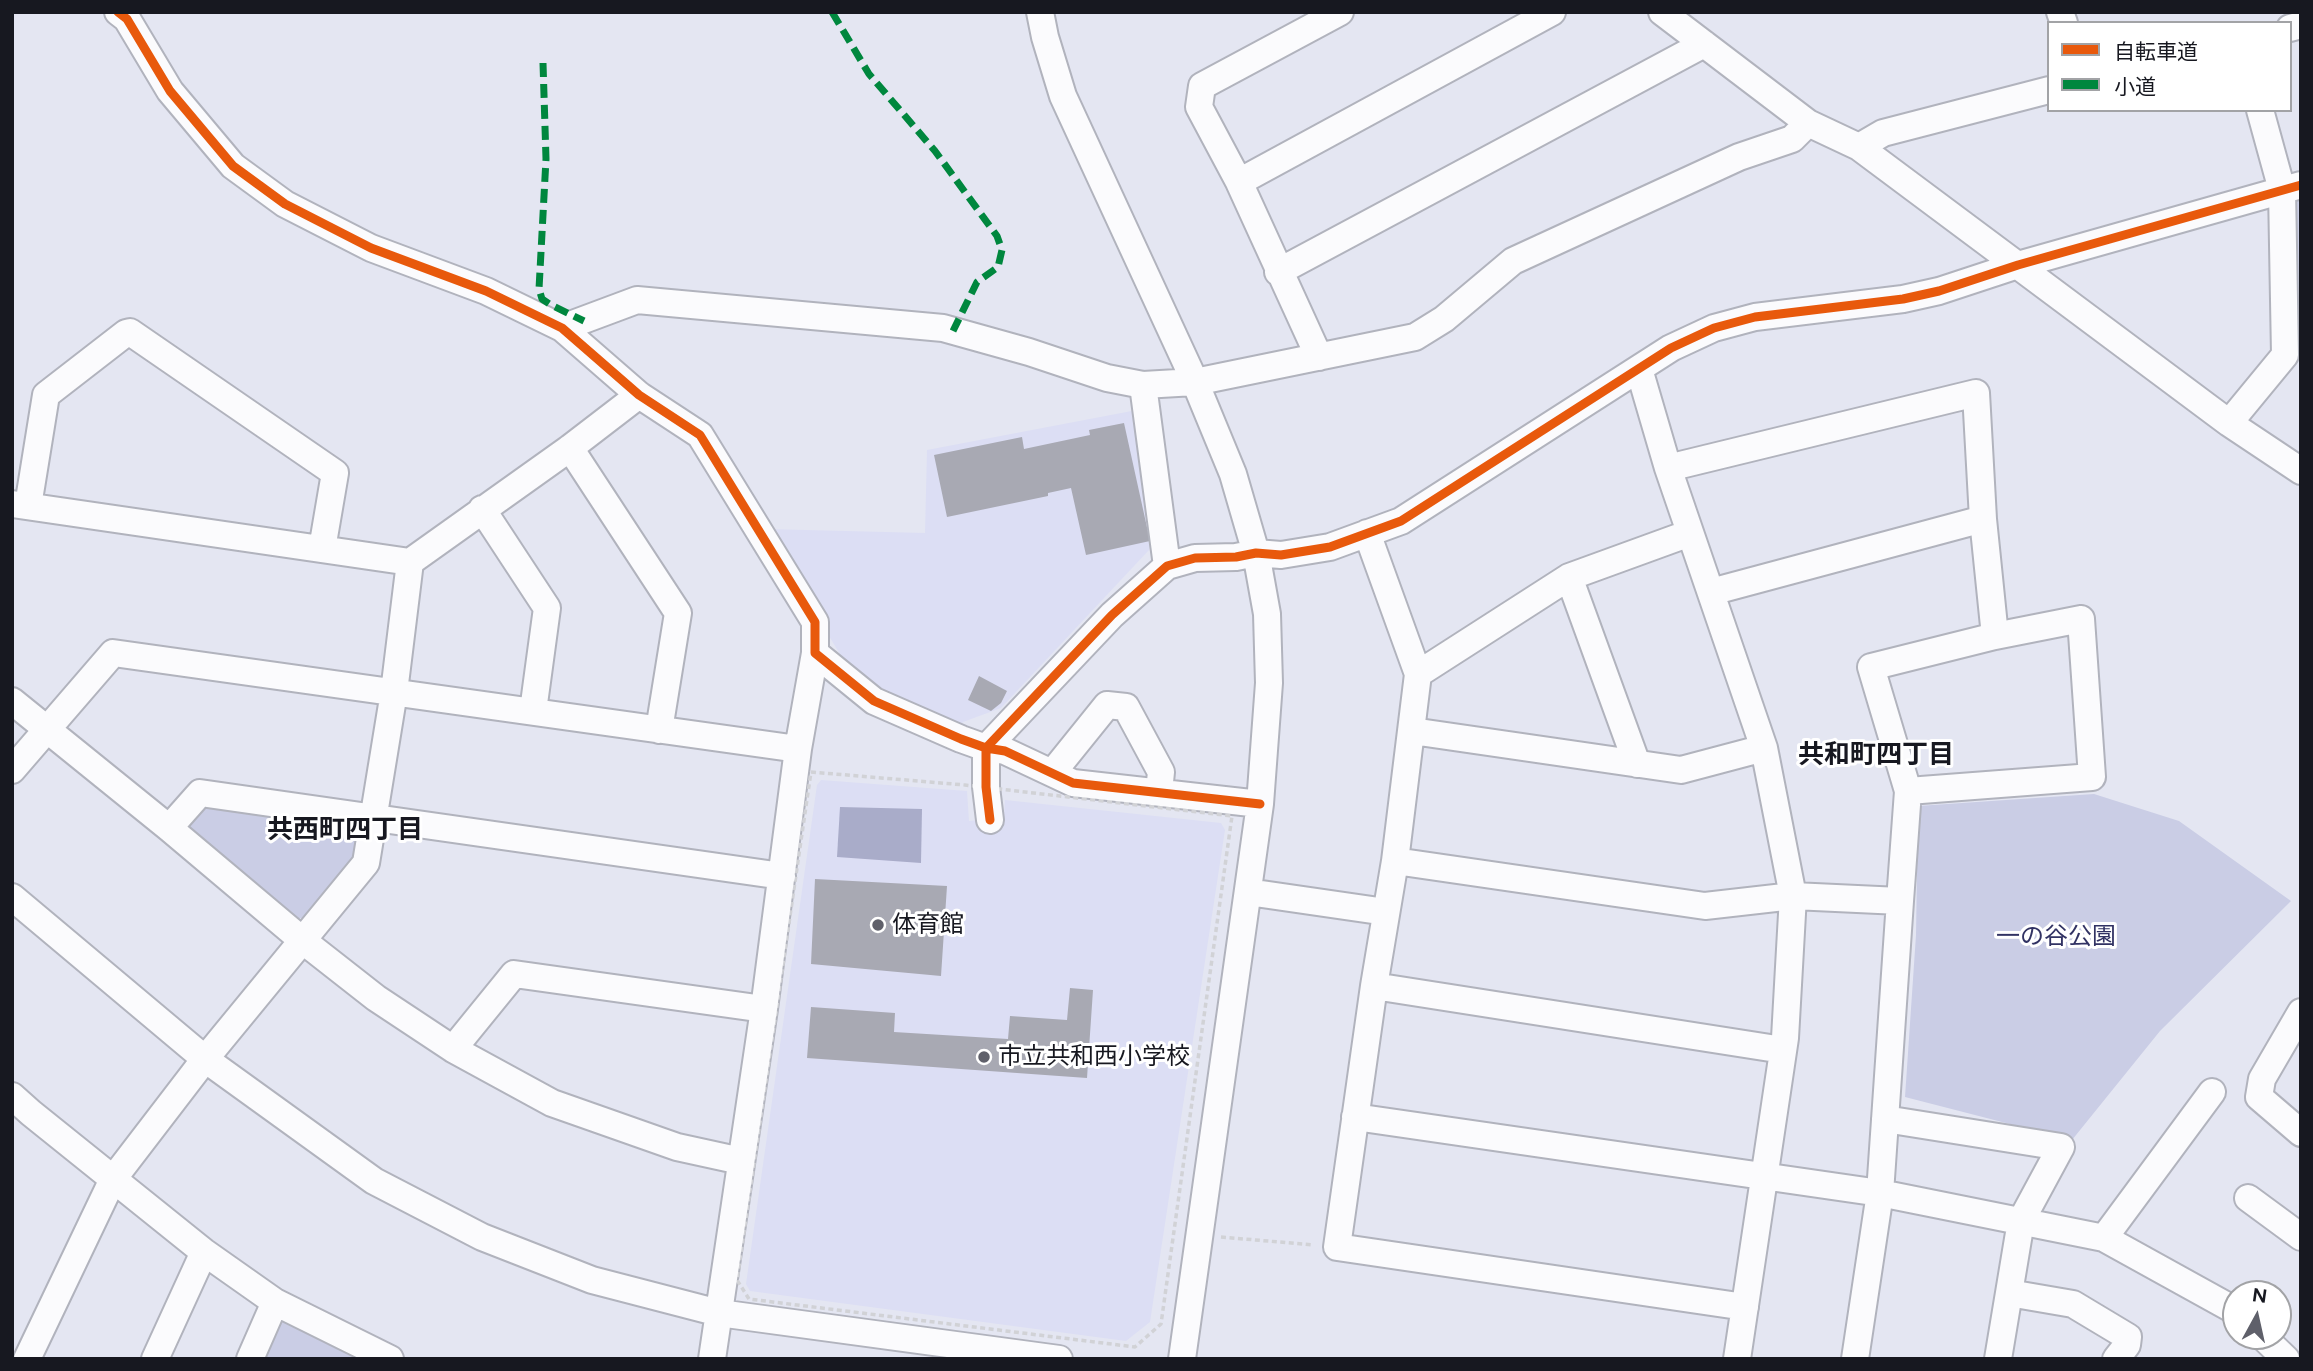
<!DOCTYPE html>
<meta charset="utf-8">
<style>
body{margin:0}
#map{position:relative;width:2313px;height:1371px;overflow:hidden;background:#e4e6f2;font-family:Figtree,"Noto Sans JP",sans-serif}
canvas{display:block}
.frame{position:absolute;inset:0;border:14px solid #171820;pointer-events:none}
.legend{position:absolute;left:2047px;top:21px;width:245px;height:91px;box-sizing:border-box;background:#fff;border:2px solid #a2a3a6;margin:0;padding:9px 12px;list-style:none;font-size:21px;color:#171820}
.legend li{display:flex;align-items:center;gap:14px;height:35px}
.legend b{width:35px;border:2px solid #a2a3a6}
.north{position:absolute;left:2222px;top:1280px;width:70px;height:70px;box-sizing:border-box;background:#fff;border:2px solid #a2a3a6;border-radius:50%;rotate:8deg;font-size:19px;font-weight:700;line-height:28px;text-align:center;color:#171820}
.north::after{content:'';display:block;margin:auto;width:24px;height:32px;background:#5f606a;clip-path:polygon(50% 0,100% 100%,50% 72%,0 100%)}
</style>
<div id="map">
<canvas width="2313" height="1371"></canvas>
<div class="frame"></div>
<ul class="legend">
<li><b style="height:9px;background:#e8590c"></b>自転車道</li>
<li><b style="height:9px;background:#00873e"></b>小道</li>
</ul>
<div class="north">N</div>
</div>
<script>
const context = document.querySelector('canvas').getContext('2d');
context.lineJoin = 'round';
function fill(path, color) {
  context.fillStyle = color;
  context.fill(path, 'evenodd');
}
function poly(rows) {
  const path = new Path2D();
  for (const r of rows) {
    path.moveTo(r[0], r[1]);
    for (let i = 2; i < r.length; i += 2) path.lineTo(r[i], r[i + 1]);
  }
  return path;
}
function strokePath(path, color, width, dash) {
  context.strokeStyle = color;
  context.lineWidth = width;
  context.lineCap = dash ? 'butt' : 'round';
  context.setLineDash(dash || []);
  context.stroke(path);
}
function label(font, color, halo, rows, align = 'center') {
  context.font = font + ' Figtree,"Noto Sans JP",sans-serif';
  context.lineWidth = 6;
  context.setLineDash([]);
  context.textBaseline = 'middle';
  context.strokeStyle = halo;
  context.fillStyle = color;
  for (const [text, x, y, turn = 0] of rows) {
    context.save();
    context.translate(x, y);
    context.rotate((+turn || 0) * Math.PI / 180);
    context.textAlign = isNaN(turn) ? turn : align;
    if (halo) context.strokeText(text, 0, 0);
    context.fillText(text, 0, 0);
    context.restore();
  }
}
const built = poly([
 [1137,410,1155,536,1149,550,1001,708,963,722,958,729,874,690,850,671,765,529,925,533,927,450],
 [821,780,967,791,969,821,1004,817,1005,800,1221,823,1225,830,1150,1322,1126,1341,750,1291,746,1284,817,785]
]);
const green = poly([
 [2301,197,2301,345,2292,339,2290,208],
 [2094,794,2179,821,2291,901,2160,1031,2072,1140,1905,1097,1916,935,1918,806],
 [208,804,358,826,354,860,305,917,294,920,186,830,185,820],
 [288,1318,366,1359,261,1359,279,1320]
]);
const water = poly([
 [840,807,922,809,921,863,837,857]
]);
const building = poly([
 [1124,423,1150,541,1086,555,1071,488,1048,493,1048,496,947,517,934,455,1022,437,1024,449,1090,435,1089,430],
 [979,676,1007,691,1001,703,991,711,968,700],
 [815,879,947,886,941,976,811,964],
 [1070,988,1093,990,1087,1078,807,1058,811,1007,895,1013,894,1032,1008,1039,1010,1016,1067,1020]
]);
const path = poly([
 [811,772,965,785,1232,816,1161,1324,1135,1347,749,1299,737,1280,811,772],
 [1221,1237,1314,1245]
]);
const minor = poly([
 [118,12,127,19,170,91,233,166,285,204,371,248,486,291,562,328,639,395,700,435,815,622,815,653,874,701,961,739,986,748,1005,751,1073,783,1260,804],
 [1040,12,1045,37,1063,96,1195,382,1233,474,1256,553,1267,614,1269,683,1260,804,1182,1359],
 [1662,12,1808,123,1859,147,2229,423,2301,471],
 [2060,12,2064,23],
 [2290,28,2301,25],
 [1859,147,1883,133,2049,90],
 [1239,182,1552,12],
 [1278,272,1704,44],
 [562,328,637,300,943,328,1029,352,1107,378,1143,385,1195,382,1415,337,1444,319,1513,261,1739,157,1792,139,1808,123],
 [1319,357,1239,182,1199,107,1202,86,1340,12],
 [1639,369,1668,468,1764,748,1793,896,1785,1038,1737,1359],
 [1143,385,1167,566],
 [2229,423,2285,355,2282,190,2260,110],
 [570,448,678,613,659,730],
 [1668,468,1976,393,1983,519],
 [12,504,410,562,570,448,639,395],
 [28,506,46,395,126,333,130,332,335,473,322,549],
 [482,509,547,608,533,711],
 [1367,533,1418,674,1395,861,1705,906,1793,896,1900,901,1880,1193,1855,1359],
 [1569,577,1637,764],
 [1711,592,1983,519,1995,636],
 [2081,619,2092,777,1908,791,1871,667,1995,636,2081,619],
 [1418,674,1569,577,1690,533],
 [12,701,169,828,302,940,376,998,453,1049,552,1103,677,1147,741,1161],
 [1412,731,1681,770,1764,748],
 [12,770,113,653,798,749],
 [1053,772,1107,705,1126,707,1161,772,1159,792],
 [990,820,986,787,986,748,1112,615,1167,566,1195,558,1236,557,1256,553,1281,555,1330,547,1401,521,1671,348,1714,328,1755,317,1903,299,1939,291,2018,265,2301,185],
 [169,828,200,793,782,876],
 [1395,861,1374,986,1337,1247,1745,1307],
 [1248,892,1386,912],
 [12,897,205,1059,374,1181,482,1237,592,1280,719,1313,1059,1359],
 [1900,901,1908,791],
 [1374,986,1783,1050],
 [2301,1012,2262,1079,2259,1097,2301,1133],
 [453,1049,514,974,764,1009],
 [12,1096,31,1113,204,1252,275,1302,390,1359],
 [1355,1117,1880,1193,2104,1238,2236,1311],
 [1885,1119,2061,1147,2021,1221,1998,1359],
 [2248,1198,2301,1237],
 [2104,1238,2212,1092],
 [2009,1293,2073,1304,2128,1337,2127,1345,2116,1359],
 [2262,1336,2286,1359],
 [27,1359,113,1179,205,1059,366,863,394,692,410,562],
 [155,1359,204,1252],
 [250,1359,275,1302],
 [712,1359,764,1009,798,749,815,653]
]);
const quiet = poly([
 [832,12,869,74,935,151,997,236,1002,250,998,267,977,282,953,331],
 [543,63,546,159,539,289,542,299,551,305,584,321]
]);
const cycleway = poly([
 [118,12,127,19,170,91,233,166,285,204,371,248,486,291,562,328,639,395,700,435,815,622,815,653,874,701,961,739,986,748,1005,751,1073,783,1260,804],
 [990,820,986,787,986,748,1112,615,1167,566,1195,558,1236,557,1256,553,1281,555,1330,547,1401,521,1671,348,1714,328,1755,317,1903,299,1939,291,2018,265,2301,185]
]);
const markers = [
 [878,925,7,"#5f606a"],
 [984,1057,7,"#5f606a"]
];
const poiNames = [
 ["体育館",892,925],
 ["市立共和西小学校",998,1057]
];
const parkNames = [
 ["一の谷公園",2056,937]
];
const neighbourhoodNames = [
 ["共和町四丁目",1876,755],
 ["共西町四丁目",345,830]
];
fill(built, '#dcdef4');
fill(green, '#cacde5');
fill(water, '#a9acc9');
fill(building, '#a8a9b3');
strokePath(minor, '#b1b3bd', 30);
strokePath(path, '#d1d2d6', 3.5, [5, 3.5]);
strokePath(minor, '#fbfbfd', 26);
strokePath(quiet, '#00873e', 7, [14, 7]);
strokePath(cycleway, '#e8590c', 9);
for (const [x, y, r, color] of markers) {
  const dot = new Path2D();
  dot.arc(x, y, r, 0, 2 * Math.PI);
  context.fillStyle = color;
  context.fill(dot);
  strokePath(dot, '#fff', 2.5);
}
label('24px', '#171820', '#fff', poiNames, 'left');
label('24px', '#313263', '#fff', parkNames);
label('bold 26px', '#171820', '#fff', neighbourhoodNames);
</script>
